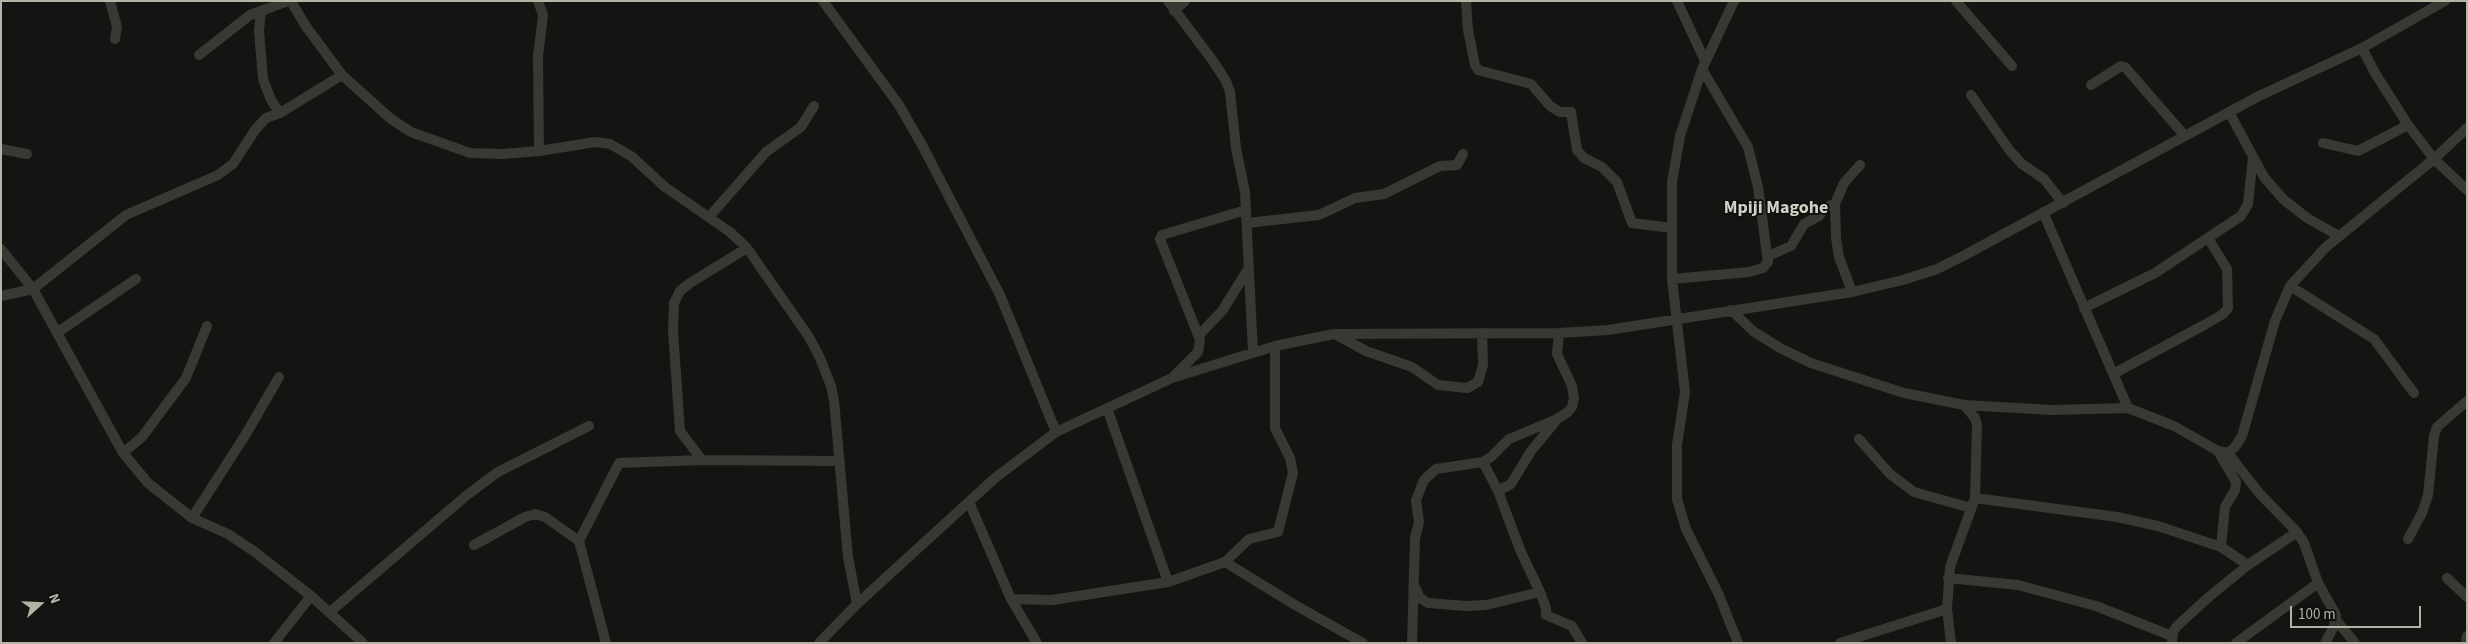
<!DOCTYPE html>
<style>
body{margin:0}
#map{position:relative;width:2468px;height:644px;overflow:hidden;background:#141412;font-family:"Source Sans 3",sans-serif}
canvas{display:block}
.frame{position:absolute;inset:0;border:2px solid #b5b3a3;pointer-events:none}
.north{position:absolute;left:15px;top:579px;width:50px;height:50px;-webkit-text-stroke:4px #0f0f0d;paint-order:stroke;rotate:70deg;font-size:14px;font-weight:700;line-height:20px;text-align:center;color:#b5b3a3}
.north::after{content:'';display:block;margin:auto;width:18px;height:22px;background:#b5b3a3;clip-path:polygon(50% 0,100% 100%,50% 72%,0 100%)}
.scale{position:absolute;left:2290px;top:606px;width:131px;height:22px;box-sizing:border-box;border:2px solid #b5b3a3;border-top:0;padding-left:6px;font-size:15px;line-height:18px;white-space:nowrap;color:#b5b3a3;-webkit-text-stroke:4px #0f0f0d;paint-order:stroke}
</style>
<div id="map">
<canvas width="2468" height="644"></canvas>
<div class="frame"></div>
<div class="north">N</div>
<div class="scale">100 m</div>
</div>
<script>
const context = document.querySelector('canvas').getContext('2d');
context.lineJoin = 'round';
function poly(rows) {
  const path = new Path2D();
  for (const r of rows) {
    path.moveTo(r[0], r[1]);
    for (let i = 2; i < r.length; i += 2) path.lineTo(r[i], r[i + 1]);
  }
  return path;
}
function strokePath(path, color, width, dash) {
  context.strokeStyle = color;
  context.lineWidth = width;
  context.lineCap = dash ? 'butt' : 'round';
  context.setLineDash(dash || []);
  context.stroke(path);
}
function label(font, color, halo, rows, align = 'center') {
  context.font = font + ' "Source Sans 3",sans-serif';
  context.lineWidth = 4;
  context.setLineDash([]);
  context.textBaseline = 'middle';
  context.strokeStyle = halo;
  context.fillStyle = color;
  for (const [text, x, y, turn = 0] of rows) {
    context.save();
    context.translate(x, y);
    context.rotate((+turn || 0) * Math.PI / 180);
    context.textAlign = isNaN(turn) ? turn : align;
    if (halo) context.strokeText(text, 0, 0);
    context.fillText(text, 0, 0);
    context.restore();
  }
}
const minor = poly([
 [110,1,117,27,115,39],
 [291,1,305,25,342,75,391,119,411,132,470,153,502,154,539,151,595,142,610,144,631,156,665,187,730,232,747,248,809,337,820,358,831,386,834,400,848,557,857,604],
 [538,1,543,15,538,56,539,151],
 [823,1,899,105,922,145,1000,295,1056,432],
 [1168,1,1213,61,1226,81,1230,92,1236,148,1245,192,1253,352],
 [1466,1,1468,30,1475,65,1478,70,1531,84,1550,106,1560,112,1571,112,1577,150,1584,158,1602,167,1617,182,1632,223,1672,228],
 [1677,1,1705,61],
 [1734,1,1702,69,1680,136,1672,182,1672,279,1685,392,1677,445,1677,499,1686,529,1719,595,1738,643],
 [1956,1,2012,66],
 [261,11,259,31,263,79,271,100,280,113],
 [1174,11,1185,1],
 [2362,48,2375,73,2408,125,2434,159,2467,190],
 [199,55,250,15,288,1],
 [2091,85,2121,66,2125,67,2185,136],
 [1971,95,2010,151,2022,164,2044,179,2063,203],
 [2229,112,2264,177,2283,199,2307,218,2339,236],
 [2323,143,2358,151,2408,125],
 [1,149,27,154],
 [2043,212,2128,408],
 [709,217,766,152,801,127,814,106],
 [1247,223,1319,215,1355,198,1384,194,1440,166,1457,165,1463,154],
 [1,249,33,289,123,453,148,483,192,518,228,534,255,552,311,596,363,643],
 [1768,256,1791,246,1804,224,1819,216,1826,207,1835,204],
 [1672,279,1749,272,1763,268,1768,262,1758,187,1748,147,1702,69],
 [2290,286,2374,339,2414,393],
 [1852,292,1839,257,1836,238,1835,204,1844,183,1860,165],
 [1,296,33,289,126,215,218,175,233,164,255,130,266,118,280,113,342,75],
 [2084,308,2155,273,2241,216,2248,204,2253,157],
 [1731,310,1753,331,1780,348,1811,363,1904,393,1964,405,2052,410,2128,408,2174,426,2218,451,2228,453,2235,447,2242,436,2275,321,2290,286,2326,247,2434,159,2467,128],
 [58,332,136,279],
 [1335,334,1366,351,1412,367,1438,385,1467,388,1478,382,1483,365,1482,333],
 [1199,335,1222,311,1247,271],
 [2113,374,2206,324,2223,314,2228,308,2227,269,2208,238],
 [1174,376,1198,352,1200,340,1160,239,1162,235,1246,210],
 [1107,408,1168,582],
 [1859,439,1890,474,1914,492,1971,508],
 [2218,451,2236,482,2235,490,2225,507,2221,547],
 [123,453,142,437,186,378,207,326],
 [2228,453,2259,493,2297,532,2304,543,2318,583,2336,615,2334,626,2325,643],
 [702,460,680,431,673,331,674,303,680,291,690,283,747,248],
 [1483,462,1498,491,1521,552,1540,592,1546,608,1546,615,1572,626,1582,643],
 [1498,491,1511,484,1531,451,1555,422],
 [1975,498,2117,517,2158,526,2221,547,2248,565],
 [969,502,1011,599,1037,643],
 [192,518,246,434,279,377],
 [2408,539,2422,513,2428,495,2434,436,2437,427,2467,401],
 [474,545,525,517,535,514,545,517,579,541],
 [1225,562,1295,605,1363,643],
 [1948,578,2018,585,2096,606,2172,636],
 [2447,578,2467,597],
 [1415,587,1420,598,1428,603,1466,606,1486,605,1540,592],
 [1011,599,1052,600,1168,582,1225,562,1249,539,1278,532,1293,473,1290,458,1275,428,1275,346],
 [330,612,467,495,498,472,589,426],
 [2336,620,2355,643],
 [274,643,311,596],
 [606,643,579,541,619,463,702,460,839,461],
 [819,643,857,604,995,478,1056,432,1172,378,1275,346,1334,334,1559,333,1608,330,1852,292,1903,280,1937,269,1965,255,2257,97,2362,48,2445,1],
 [1412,643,1415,538,1419,522,1416,500,1424,480,1436,469,1483,462,1491,457,1509,439,1557,419,1568,412,1572,407,1574,398,1572,386,1557,354,1559,333],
 [1840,643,1947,609],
 [1951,643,1947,609,1950,567,1975,498,1977,425,1975,418,1964,405],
 [2172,643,2173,632,2177,626,2210,596,2248,565,2297,532],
 [2236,643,2318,583],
 [2466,643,2467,636]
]);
const quarterNames = [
 ["Mpiji Magohe",1776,209]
];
strokePath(minor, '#393933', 10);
label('bold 18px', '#d1d0c4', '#0f0f0d', quarterNames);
</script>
